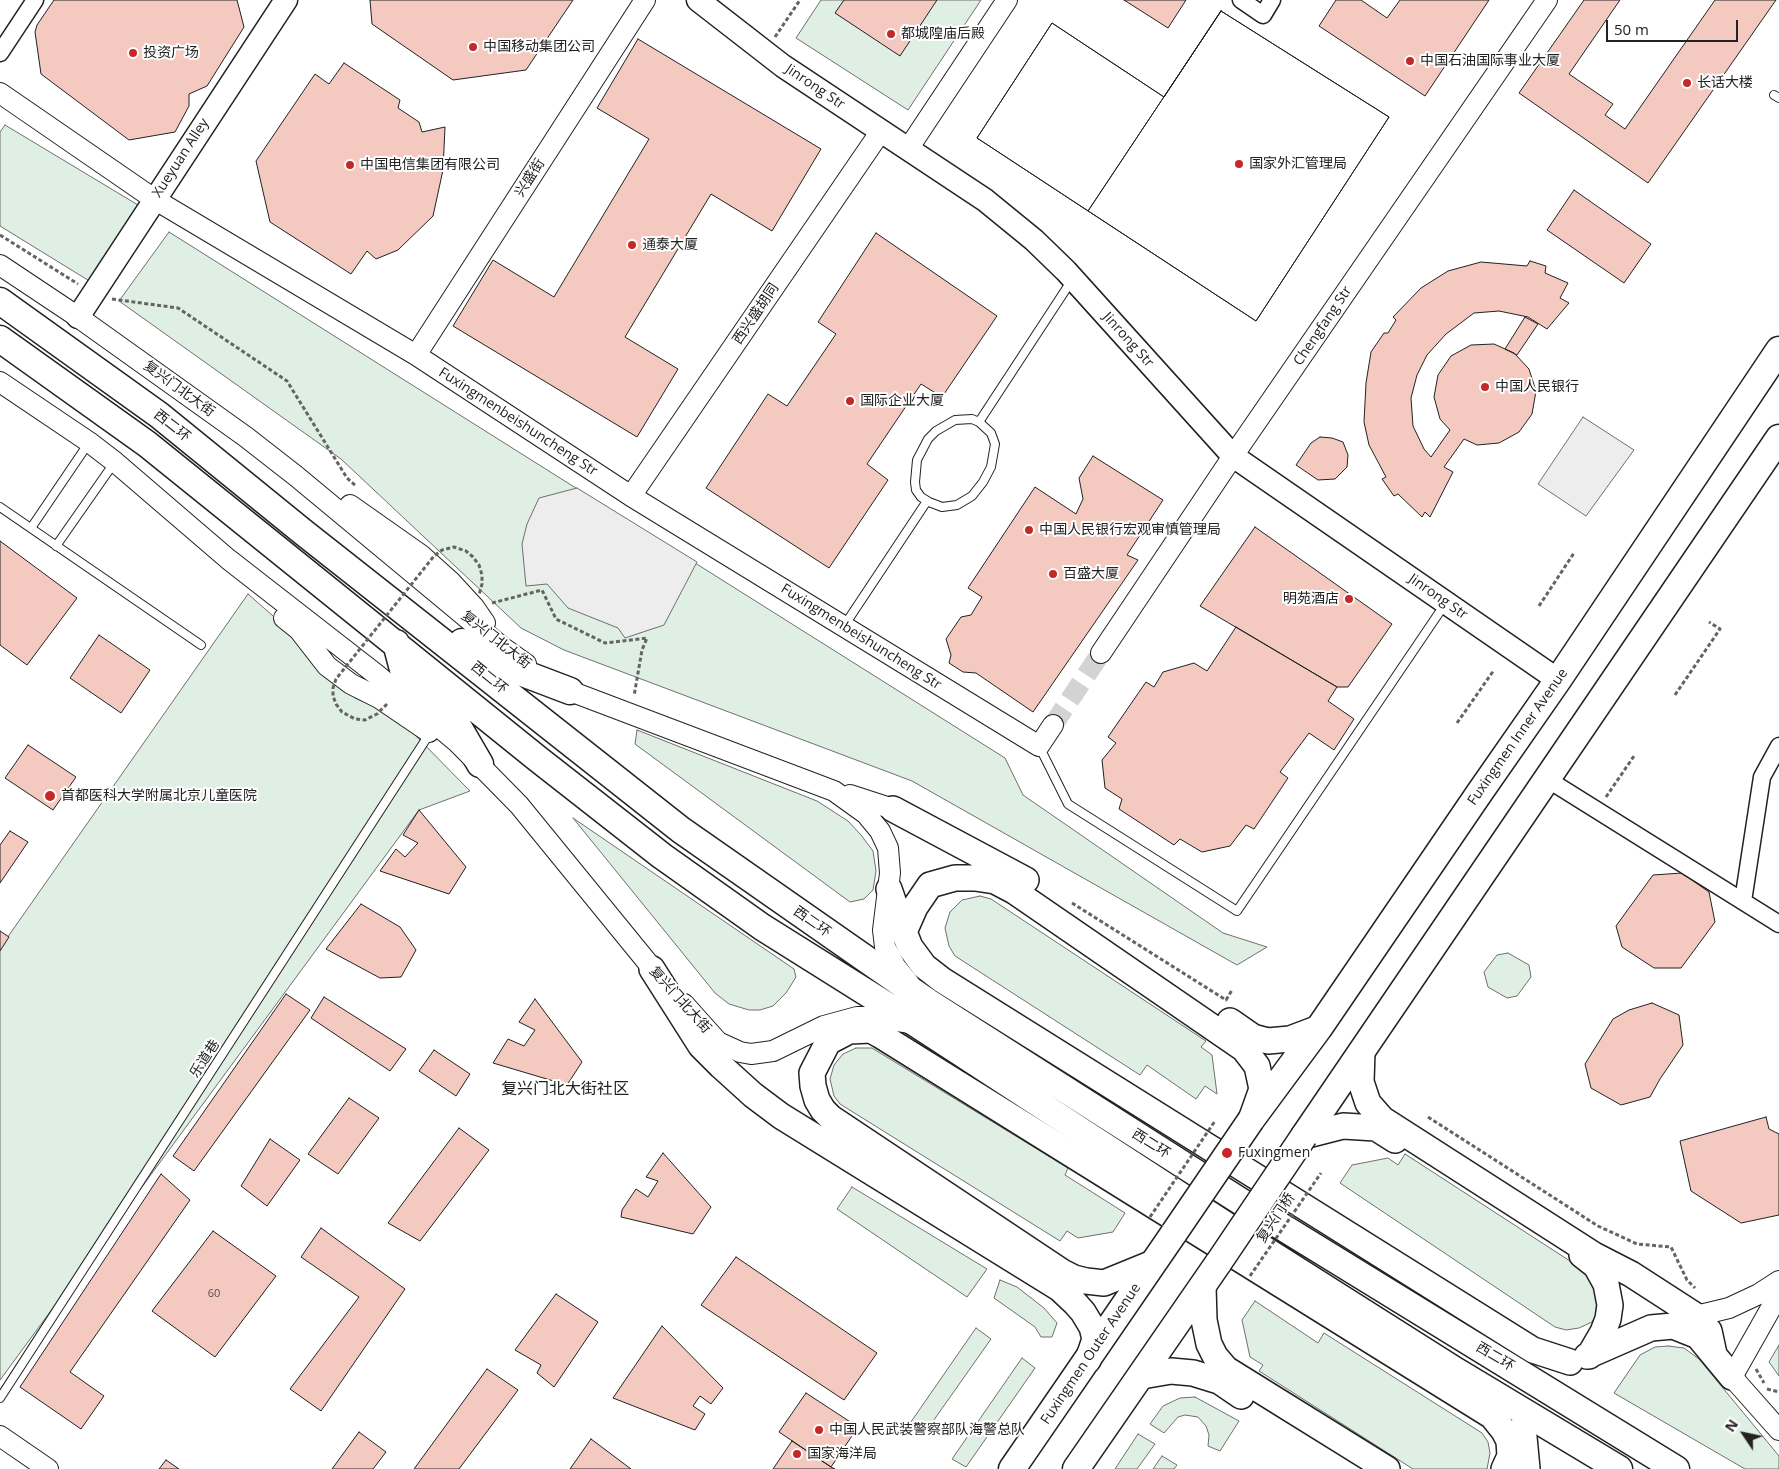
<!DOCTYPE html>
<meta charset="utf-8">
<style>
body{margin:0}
#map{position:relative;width:1779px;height:1469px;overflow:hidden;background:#fff;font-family:"Open Sans",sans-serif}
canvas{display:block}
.north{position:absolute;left:1719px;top:1409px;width:50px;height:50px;-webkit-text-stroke:4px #fff;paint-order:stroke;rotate:304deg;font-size:14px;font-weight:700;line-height:20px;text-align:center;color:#222}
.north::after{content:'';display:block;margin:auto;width:18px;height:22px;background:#222;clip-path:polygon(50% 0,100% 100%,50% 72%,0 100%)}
.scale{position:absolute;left:1606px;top:20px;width:132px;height:22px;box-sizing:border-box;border:2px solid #222;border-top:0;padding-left:6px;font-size:15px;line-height:18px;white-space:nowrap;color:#222;-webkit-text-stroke:4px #fff;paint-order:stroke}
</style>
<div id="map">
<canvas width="1779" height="1469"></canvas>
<div class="north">N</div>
<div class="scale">50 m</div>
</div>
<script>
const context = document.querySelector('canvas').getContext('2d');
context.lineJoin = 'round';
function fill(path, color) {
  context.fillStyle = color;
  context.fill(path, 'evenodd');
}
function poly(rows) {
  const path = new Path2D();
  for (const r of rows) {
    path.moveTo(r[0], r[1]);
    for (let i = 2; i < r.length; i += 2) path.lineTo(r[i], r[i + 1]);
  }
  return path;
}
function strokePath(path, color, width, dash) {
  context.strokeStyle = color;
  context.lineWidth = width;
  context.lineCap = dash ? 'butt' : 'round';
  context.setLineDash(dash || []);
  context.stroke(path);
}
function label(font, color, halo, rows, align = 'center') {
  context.font = font + ' "Open Sans","Noto Sans SC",sans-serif';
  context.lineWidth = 4;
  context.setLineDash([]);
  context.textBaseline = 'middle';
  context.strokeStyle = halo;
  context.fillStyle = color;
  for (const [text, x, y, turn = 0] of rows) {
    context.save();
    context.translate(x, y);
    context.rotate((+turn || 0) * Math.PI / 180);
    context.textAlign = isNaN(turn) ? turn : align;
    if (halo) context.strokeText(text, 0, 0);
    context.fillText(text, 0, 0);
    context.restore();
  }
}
const green = poly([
 [821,0,981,0,908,110,796,38,821,0],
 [5,125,138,205,91,282,0,226,0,132,5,125],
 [169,232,1005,758,1023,795,1223,933,1267,947,1237,965,912,781,564,650,521,628,341,459,119,301,169,232],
 [248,594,297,637,316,662,355,698,386,711,413,733,470,791,419,810,0,1380,0,948,248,594],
 [637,730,817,801,848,821,861,835,873,851,876,871,873,890,864,899,850,902,635,744,637,730],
 [573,818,794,969,796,977,786,993,773,1006,760,1010,749,1010,729,1004,715,993,573,818],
 [980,896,991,899,1206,1041,1201,1047,1212,1055,1217,1094,1205,1086,1196,1099,1147,1065,1140,1075,955,956,949,946,945,928,950,912,962,900,980,896],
 [1508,953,1529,965,1531,977,1517,996,1507,998,1488,987,1484,972,1497,955,1508,953],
 [856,1048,872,1048,1068,1168,1065,1175,1125,1213,1113,1232,1078,1238,1067,1231,1060,1241,840,1104,834,1096,830,1079,834,1065,843,1054,856,1048],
 [1405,1154,1590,1274,1601,1308,1592,1322,1579,1328,1566,1330,1555,1327,1340,1183,1352,1165,1388,1158,1398,1165,1405,1154],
 [852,1187,987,1269,967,1297,837,1209,852,1187],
 [1000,1280,1017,1287,1044,1308,1057,1323,1052,1337,1041,1337,1035,1327,994,1298,1000,1280],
 [1255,1301,1318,1343,1324,1333,1482,1433,1488,1442,1490,1453,1487,1469,1413,1469,1259,1371,1263,1365,1250,1357,1242,1320,1255,1301],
 [976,1328,991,1339,924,1434,906,1429,976,1328],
 [1779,1345,1779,1376,1769,1362,1779,1345],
 [1668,1346,1684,1348,1699,1359,1779,1456,1779,1469,1745,1469,1614,1393,1640,1355,1655,1347,1668,1346],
 [1022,1358,1035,1368,966,1467,952,1459,1022,1358],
 [1195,1397,1239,1421,1220,1451,1208,1446,1209,1435,1206,1426,1198,1417,1185,1415,1178,1417,1164,1433,1150,1424,1163,1406,1180,1398,1195,1397],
 [1138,1434,1155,1444,1137,1469,1115,1469,1138,1434],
 [1162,1456,1177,1465,1174,1469,1153,1469,1162,1456]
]);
const parking = poly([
 [1583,417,1634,450,1586,516,1538,484,1583,417],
 [577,488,697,562,664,625,625,638,618,628,568,608,547,584,526,586,522,544,527,524,539,498,577,488]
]);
const building = poly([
 [54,0,237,0,244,27,207,86,189,94,189,106,175,132,129,140,41,74,35,32,37,25,54,0],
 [370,0,573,0,526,70,453,80,372,24,370,0],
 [844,0,937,0,900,56,835,13,844,0],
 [1124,0,1186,0,1168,28,1124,0],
 [1336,0,1361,0,1387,18,1400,0,1489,0,1425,96,1319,26,1336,0],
 [1584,0,1620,0,1569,74,1613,104,1605,115,1625,129,1715,0,1776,0,1648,183,1519,93,1584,0],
 [1221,11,1088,211,977,138,1052,23,1164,97,1221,11],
 [1221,11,1389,117,1256,321,1088,211,1221,11],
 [1221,11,1389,117,1256,321,977,138,1052,23,1164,97,1221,11],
 [638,39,821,149,772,231,711,194,625,337,678,369,637,437,453,326,493,260,554,297,649,139,597,108,638,39],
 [344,63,400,100,398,108,419,122,422,132,445,127,443,170,433,216,398,250,376,259,367,251,351,274,270,222,256,161,315,74,329,84,344,63],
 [1574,190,1651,244,1624,283,1547,230,1574,190],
 [876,233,997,316,942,397,921,384,867,464,888,480,829,568,706,488,768,394,787,406,836,334,818,322,876,233],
 [1530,261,1546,266,1545,273,1568,283,1560,298,1569,303,1547,329,1528,317,1499,311,1474,313,1446,334,1427,355,1417,375,1411,398,1413,426,1424,449,1431,457,1450,430,1440,419,1434,397,1438,375,1451,356,1471,345,1494,344,1514,353,1529,369,1536,391,1532,414,1519,432,1499,443,1477,445,1464,439,1444,467,1453,472,1430,517,1425,512,1422,517,1398,494,1394,496,1382,479,1386,477,1369,445,1364,422,1366,383,1371,352,1384,333,1388,333,1396,320,1393,317,1421,288,1448,271,1481,262,1527,266,1530,261],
 [1525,317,1538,324,1517,355,1505,349,1525,317],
 [1320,437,1332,438,1343,442,1348,455,1347,467,1335,479,1318,480,1296,465,1311,443,1320,437],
 [1093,456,1163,500,1127,555,1138,560,1033,712,976,673,963,672,949,663,951,655,946,639,961,617,971,615,982,597,968,588,1035,487,1076,514,1083,499,1079,478,1093,456],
 [1255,527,1392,624,1348,687,1337,687,1200,606,1255,527],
 [0,541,77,598,27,665,0,645,0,541],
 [1236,627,1337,687,1328,701,1354,719,1334,750,1309,733,1280,772,1288,778,1254,829,1246,825,1230,846,1202,852,1180,839,1174,845,1119,809,1122,799,1105,788,1102,760,1116,743,1108,737,1146,682,1154,687,1163,672,1194,663,1207,671,1236,627],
 [99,635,150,670,121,713,70,678,99,635],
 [28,745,76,777,53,810,5,778,28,745],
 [419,810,466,867,449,894,380,871,396,849,405,857,418,843,403,835,419,810],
 [10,831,28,842,0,883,0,845,10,831],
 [1682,873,1709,892,1715,922,1681,968,1654,968,1622,947,1616,926,1653,875,1682,873],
 [361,904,400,927,416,950,401,977,380,978,326,949,361,904],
 [0,931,9,937,0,951,0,931],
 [286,994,310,1010,194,1171,173,1156,286,994],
 [324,997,406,1049,390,1071,311,1018,324,997],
 [535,999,582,1062,567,1085,493,1063,508,1039,524,1046,535,1030,519,1022,535,999],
 [1652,1003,1679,1015,1683,1045,1660,1079,1650,1097,1621,1105,1591,1088,1585,1064,1613,1019,1629,1010,1652,1003],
 [434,1050,470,1074,456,1096,419,1071,434,1050],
 [349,1098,379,1118,338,1174,308,1154,349,1098],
 [1766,1117,1769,1129,1779,1134,1779,1215,1741,1223,1691,1191,1680,1141,1766,1117],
 [459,1128,489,1150,420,1241,388,1223,459,1128],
 [270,1139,300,1160,267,1206,241,1186,270,1139],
 [663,1153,711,1207,693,1234,621,1217,622,1210,636,1189,648,1197,658,1181,646,1177,663,1153],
 [161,1174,190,1200,70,1372,104,1396,81,1429,20,1387,161,1174],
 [321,1228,405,1289,321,1411,290,1389,359,1297,301,1257,321,1228],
 [213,1231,276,1276,215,1357,152,1311,213,1231],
 [736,1257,877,1353,844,1400,701,1305,736,1257],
 [556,1294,598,1322,554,1387,537,1373,541,1365,515,1350,556,1294],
 [662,1326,723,1388,711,1404,700,1396,693,1406,705,1414,695,1430,613,1398,662,1326],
 [487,1369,518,1390,459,1469,414,1469,487,1369],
 [806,1393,858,1427,831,1467,779,1432,806,1393],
 [359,1432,386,1452,373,1469,332,1469,359,1432],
 [591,1439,631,1469,570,1469,591,1439],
 [792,1441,831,1467,835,1469,773,1469,792,1441],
 [166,1460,179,1469,159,1469,166,1460]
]);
const tertiaryTunnel = poly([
 [1053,725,1101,653]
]);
const path = poly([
 [775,37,800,0],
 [0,235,78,284],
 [112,299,178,308,287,381,347,478,356,486],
 [492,603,542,590,556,619,605,643,647,638,642,650,634,696],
 [1539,606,1574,553],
 [1675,695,1720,629,1709,622],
 [1457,723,1494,670],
 [1606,797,1634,756],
 [1072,903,1226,1000,1232,990],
 [1428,1117,1598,1226,1637,1244,1671,1247,1687,1280,1695,1288],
 [1756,1369,1764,1383],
 [1767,1389,1779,1392]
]);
const service = poly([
 [1774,95,1779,98],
 [979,422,991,433,995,444,991,467,983,482,972,496,957,505,942,507,929,502,921,497,916,490,915,482,917,460,928,439,936,431,955,420,972,419,979,422,1072,280],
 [0,507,201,645],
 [31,528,88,444],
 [56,546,114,463],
 [844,626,927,501],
 [1039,746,1068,804,1237,911,1445,604],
 [0,1398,430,733]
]);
const minor = poly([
 [1241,0,1263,15,1272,0],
 [0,53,35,0],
 [1547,779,1779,924],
 [1743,901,1762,777,1779,746]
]);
const tertiary = poly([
 [0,93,154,199,416,355,631,496,1039,746,1053,725],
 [908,149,1007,0],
 [0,265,78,317,246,437,296,476,502,647,526,664],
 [416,355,645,0],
 [0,382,89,442,115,462,228,559,377,675,457,742,519,805,661,979],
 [631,496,881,131],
 [350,505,421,555,451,582,474,607,485,623],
 [284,618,299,630,327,666,351,684,379,698,429,732],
 [1101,653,1233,456,1547,0],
 [559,685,570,691,834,791,866,814,880,831,888,848,890,873,883,930,885,947,895,966,909,983],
 [850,795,893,809],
 [684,1004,718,1042,740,1052,751,1054,773,1051,824,1026,857,1017,871,1017,911,1023],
 [1779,1294,1732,1377,1779,1430],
 [1696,1316,1729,1308,1759,1294,1779,1281],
 [0,1436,48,1469]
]);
const secondary = poly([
 [698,0,783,66,985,200,1034,240,1066,271,1233,456,1558,680],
 [78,317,286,0]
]);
const primary = poly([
 [893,809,1026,880],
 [889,889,904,932],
 [652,969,701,1046,721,1066,753,1095,781,1116,1059,1288,1075,1303,1083,1312,1092,1327,1095,1339,1088,1360],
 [1230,1021,1253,1037,1268,1041,1290,1039,1319,1028],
 [1362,1051,1361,1082,1368,1103,1382,1119,1594,1255,1631,1274,1696,1316,1709,1331,1714,1354],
 [1252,1117,1262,1089,1257,1066,1244,1049,1014,891,995,881,975,878,955,878,930,885,915,907,904,932,910,947,924,966,942,980,1517,1340,1533,1350,1570,1362],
 [1304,1136,1343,1126,1376,1128,1395,1140],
 [1582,1255,1596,1266,1606,1284,1610,1305,1608,1319,1603,1332,1589,1356],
 [1153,1263,1104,1283,1086,1281,1074,1278,1062,1272,831,1118,823,1110,817,1100,813,1086,812,1073,828,1042,849,1031,871,1030,880,1035,1492,1416,1504,1431,1509,1441,1510,1456,1504,1469],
 [1203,1286,1204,1320,1209,1344,1215,1356,1226,1369,1387,1469],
 [1587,1356,1651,1328,1673,1326,1698,1336,1732,1377],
 [1142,1376,1171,1371,1193,1373,1219,1381,1241,1396],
 [1520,1430,1524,1437,1527,1469]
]);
const trunk = poly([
 [0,301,159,415,303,532,681,830,863,957,928,1002,1240,1201,1676,1469],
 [0,339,147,444,538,759,662,856,762,927,915,1023,1227,1226,1456,1371,1619,1469],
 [462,642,520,672,570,691],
 [396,643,405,677,434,700,455,721,480,764],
 [1251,1120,1319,1028,1480,792,1558,680,1779,350],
 [1304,1136,1779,438],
 [1012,1469,1174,1233],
 [1076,1469,1219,1262]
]);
const pathBridge = poly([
 [387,704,377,714,365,720,355,719,342,712,336,704,333,696,333,688,336,679,434,556,442,550,454,547,466,551,473,557,479,565,482,575,482,584,479,595],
 [1150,1217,1215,1121],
 [1250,1276,1321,1173]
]);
const trunkBridge = poly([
 [1174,1233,1251,1120],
 [1219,1262,1304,1136]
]);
const markers = [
 [891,34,5,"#c62828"],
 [473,47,5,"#c62828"],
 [133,53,5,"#c62828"],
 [1410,61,5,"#c62828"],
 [1687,83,5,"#c62828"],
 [1239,164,5,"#c62828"],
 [350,165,5,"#c62828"],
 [632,245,5,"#c62828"],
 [1485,387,5,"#c62828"],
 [850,401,5,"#c62828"],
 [1029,530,5,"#c62828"],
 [1053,574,5,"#c62828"],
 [1349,599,5,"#c62828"],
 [50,796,6,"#c62828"],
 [1227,1153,6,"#c62828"],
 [819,1430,5,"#c62828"],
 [797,1454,5,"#c62828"]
];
const numberNames = [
 ["60",214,1294]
];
const poiNames = [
 ["都城隍庙后殿",901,34],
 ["中国移动集团公司",483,47],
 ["投资广场",143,53],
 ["中国石油国际事业大厦",1420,61],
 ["长话大楼",1697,83],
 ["国家外汇管理局",1249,164],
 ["中国电信集团有限公司",360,165],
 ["通泰大厦",642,245],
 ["中国人民银行",1495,387],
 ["国际企业大厦",860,401],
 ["中国人民银行宏观审慎管理局",1039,530],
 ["百盛大厦",1063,574],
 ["明苑酒店",1339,599,"right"],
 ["首都医科大学附属北京儿童医院",61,796],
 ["Fuxingmen",1238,1153],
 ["中国人民武装警察部队海警总队",829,1430],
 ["国家海洋局",807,1454]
];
const streetNames = [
 ["Jinrong Str",815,87,34],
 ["Xueyuan Alley",181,158,-57],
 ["兴盛街",530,178,-57],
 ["西兴盛胡同",756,314,-56],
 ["Chengfang Str",1323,326,-56],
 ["Jinrong Str",1128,340,48],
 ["复兴门北大街",179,389,36],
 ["Fuxingmenbeishuncheng Str",518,422,33],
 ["西二环",172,426,38],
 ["Jinrong Str",1438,597,35],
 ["Fuxingmenbeishuncheng Str",861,637,32],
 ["复兴门北大街",496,640,38],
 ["西二环",489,678,39],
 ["Fuxingmen Inner Avenue",1518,737,-55],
 ["西二环",812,922,35],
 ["复兴门北大街",680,1000,48],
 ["乐道巷",205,1059,-57],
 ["西二环",1151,1144,32],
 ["复兴门桥",1276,1218,-56],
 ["Fuxingmen Outer Avenue",1091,1354,-56],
 ["西二环",1495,1357,31]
];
const quarterNames = [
 ["复兴门北大街社区",565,1089]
];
fill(green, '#e0efe3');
strokePath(green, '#6f6f6f', 1);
fill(parking, '#ededed');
strokePath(parking, '#6f6f6f', 1);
fill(building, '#f3c9c0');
strokePath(building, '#222', 1);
strokePath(tertiaryTunnel, '#d3d3d3', 20, [20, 10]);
strokePath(service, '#222', 10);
strokePath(minor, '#222', 19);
strokePath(tertiary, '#222', 22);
strokePath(secondary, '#222', 25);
strokePath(primary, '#222', 28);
strokePath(trunk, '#222', 29);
strokePath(path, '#646464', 3, [4, 2.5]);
strokePath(service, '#fff', 8);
strokePath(minor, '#fff', 16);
strokePath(tertiary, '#fff', 20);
strokePath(secondary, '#fff', 22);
strokePath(primary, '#fff', 25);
strokePath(trunk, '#fff', 26);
strokePath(trunkBridge, '#222', 29, []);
strokePath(pathBridge, '#646464', 3, [4, 2.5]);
strokePath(trunkBridge, '#fff', 26);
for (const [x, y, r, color] of markers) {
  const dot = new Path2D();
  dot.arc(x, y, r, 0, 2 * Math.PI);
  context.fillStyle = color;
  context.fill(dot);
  strokePath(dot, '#fff', 2);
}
label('11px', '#564c4a', null, numberNames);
label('14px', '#222', '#fff', poiNames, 'left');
label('14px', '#222', '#fff', streetNames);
label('16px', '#222', '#fff', quarterNames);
</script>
